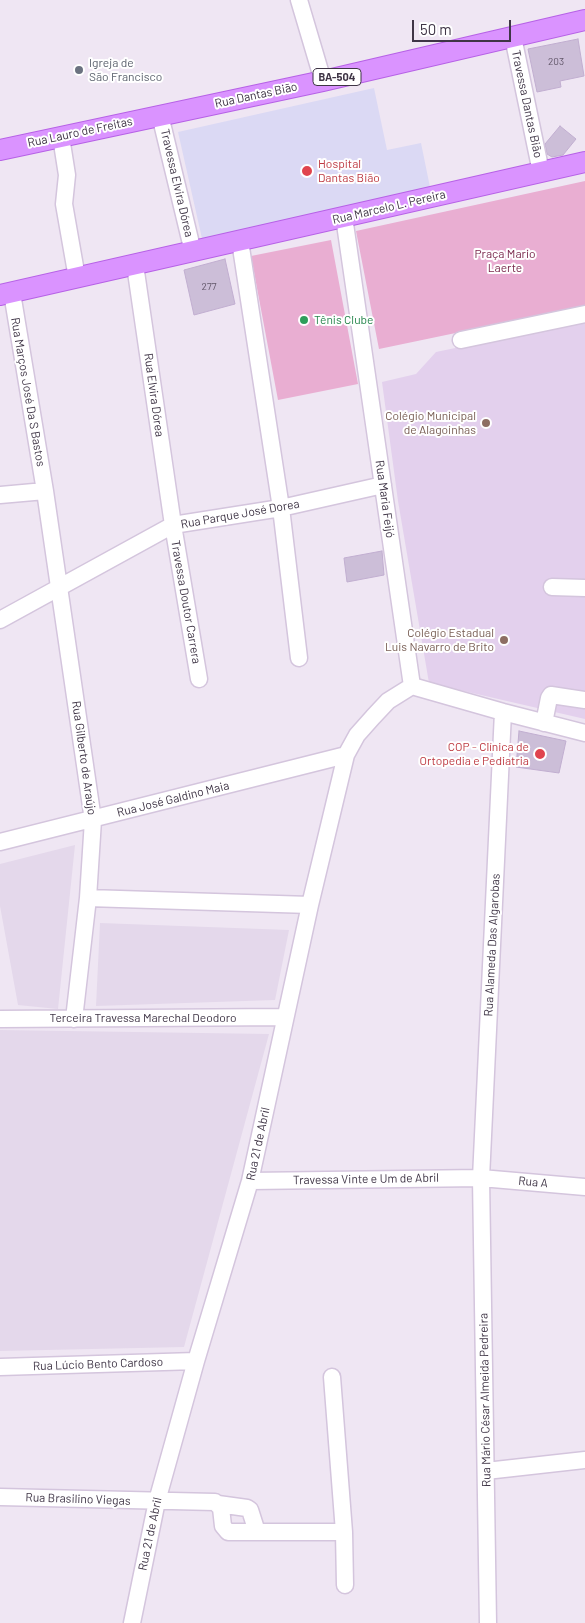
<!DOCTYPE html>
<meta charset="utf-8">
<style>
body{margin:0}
#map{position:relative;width:585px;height:1623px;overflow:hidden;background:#efe6f3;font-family:Barlow,sans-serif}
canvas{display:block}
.scale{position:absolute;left:412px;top:20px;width:99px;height:22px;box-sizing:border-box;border:2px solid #3f3546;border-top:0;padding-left:6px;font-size:15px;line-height:18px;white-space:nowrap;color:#3f3546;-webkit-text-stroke:4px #fff;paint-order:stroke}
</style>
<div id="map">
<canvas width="585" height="1623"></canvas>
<div class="scale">50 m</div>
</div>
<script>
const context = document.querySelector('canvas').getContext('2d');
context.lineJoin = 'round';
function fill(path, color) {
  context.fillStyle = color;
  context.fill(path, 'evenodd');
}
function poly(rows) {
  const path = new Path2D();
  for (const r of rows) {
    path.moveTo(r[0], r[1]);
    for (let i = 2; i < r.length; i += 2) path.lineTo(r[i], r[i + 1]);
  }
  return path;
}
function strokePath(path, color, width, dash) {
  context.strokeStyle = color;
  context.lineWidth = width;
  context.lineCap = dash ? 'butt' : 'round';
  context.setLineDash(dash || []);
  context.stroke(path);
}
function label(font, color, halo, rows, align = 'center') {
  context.font = font + ' Barlow,sans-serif';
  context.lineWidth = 4;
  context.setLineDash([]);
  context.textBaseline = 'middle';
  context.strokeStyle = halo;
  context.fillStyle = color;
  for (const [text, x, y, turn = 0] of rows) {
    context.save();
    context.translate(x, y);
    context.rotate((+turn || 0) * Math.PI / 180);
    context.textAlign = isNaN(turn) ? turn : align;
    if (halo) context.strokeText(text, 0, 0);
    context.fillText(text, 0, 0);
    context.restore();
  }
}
const residential = poly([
 [75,845,58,1009,18,1005,0,906,0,864],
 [100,923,289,930,275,1000,96,1006],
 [0,1030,269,1034,184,1347,0,1351]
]);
const education = poly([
 [585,321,585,719,429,683,398,501,382,382,416,374,436,352]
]);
const medical = poly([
 [374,88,387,150,421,143,431,192,203,243,178,132]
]);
const green = poly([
 [585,181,585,306,379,349,356,231],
 [331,240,358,384,278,400,251,256]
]);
const building = poly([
 [578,39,584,76,560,81,561,87,537,92,528,49,578,39],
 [560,126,576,139,563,155,552,157,547,154,545,144,560,126],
 [225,259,235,304,194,315,184,270,225,259],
 [382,551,384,575,347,582,344,558,382,551],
 [519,731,566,741,559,773,516,767,519,731]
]);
const minor = poly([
 [299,0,323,81],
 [513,37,541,172],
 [160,115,193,252],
 [61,137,67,175,64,204,77,278],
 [344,217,412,686,503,712,585,733],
 [240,241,281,508,299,658],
 [135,265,173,525,199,679],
 [12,293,45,491,93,820,88,898,74,1019],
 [461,340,585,314],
 [0,495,45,491],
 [552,587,585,588],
 [0,620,173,525,281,508,383,485],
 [544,723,549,698,551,695,585,700],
 [0,842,346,755],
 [88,898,310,905],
 [0,1019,285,1017],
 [250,1181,481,1178,585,1187],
 [0,1367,196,1361],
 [332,1377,344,1532,345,1585],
 [486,1471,585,1460],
 [0,1497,215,1502,221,1508,223,1526,228,1532,344,1532],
 [218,1504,247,1508,250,1510,257,1532],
 [132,1623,157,1501,196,1361,250,1181,310,905,346,755,357,735,373,717,388,701,412,686],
 [488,1623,481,1178,503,712]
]);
const major = poly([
 [0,150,323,81,585,20],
 [0,295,585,162]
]);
const markers = [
 [79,70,5,"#6b7280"],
 [307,171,6,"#e0444e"],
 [304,320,5,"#2e9e5b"],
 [486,423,5,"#8d6e63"],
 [504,640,5,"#8d6e63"],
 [540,754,6,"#e0444e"]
];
const numberNames = [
 ["203",556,62],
 ["277",209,287]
];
const shields = [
 [337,77,48]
];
const shieldNames = [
 ["BA-504",337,77]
];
const worshipNames = [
 ["Igreja de",89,63],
 ["São Francisco",89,77]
];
const streetNames = [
 ["Rua Dantas Bião",256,95,-12],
 ["Travessa Dantas Bião",527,104,78],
 ["Rua Lauro de Freitas",80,132,-12],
 ["Travessa Elvira Dórea",177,183,77],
 ["Rua Marcelo L. Pereira",389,207,-13],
 ["Rua Marços José Da S Bastos",28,392,80],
 ["Rua Elvira Dórea",154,395,82],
 ["Rua Maria Feijó",385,499,82],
 ["Rua Parque José Dorea",240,514,-10],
 ["Travessa Doutor Carrera",186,602,80],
 ["Rua Gilberto de Araújo",84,758,82],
 ["Rua José Galdino Maia",173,799,-14],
 ["Rua Alameda Das Algarobas",492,945,-87],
 ["Terceira Travessa Marechal Deodoro",143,1018],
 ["Rua 21 de Abril",258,1144,-78],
 ["Travessa Vinte e Um de Abril",366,1179,-1],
 ["Rua A",533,1182,5],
 ["Rua Lúcio Bento Cardoso",98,1364,-2],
 ["Rua Mário César Almeida Pedreira",485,1400,-91],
 ["Rua Brasilino Viegas",78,1499,2],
 ["Rua 21 de Abril",150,1534,-78]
];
const healthNames = [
 ["Hospital",318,164],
 ["Dantas Bião",318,178],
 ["COP - Clínica de",529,747,"right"],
 ["Ortopedia e Pediatria",529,761,"right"]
];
const parkNames = [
 ["Praça Mario",505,254],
 ["Laerte",505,268]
];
const leisureNames = [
 ["Tênis Clube",314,320]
];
const educationNames = [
 ["Colégio Municipal",476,416],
 ["de Alagoinhas",476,430],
 ["Colégio Estadual",494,633],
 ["Luis Navarro de Brito",494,647]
];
fill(residential, '#e4d8eb');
fill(education, '#e3d0ed');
fill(medical, '#dbd9f4');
fill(green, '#e9aed2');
fill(building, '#ccbed8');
strokePath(building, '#c1aed0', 1);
strokePath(minor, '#d4c5dd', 19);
strokePath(major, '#b661e6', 22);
strokePath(minor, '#fff', 16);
strokePath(major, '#da93ff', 20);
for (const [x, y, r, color] of markers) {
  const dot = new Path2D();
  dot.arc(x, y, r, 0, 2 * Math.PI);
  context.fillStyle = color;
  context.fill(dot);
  strokePath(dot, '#fff', 2);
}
label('10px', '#62576a', null, numberNames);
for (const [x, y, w] of shields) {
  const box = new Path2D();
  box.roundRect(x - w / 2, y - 8.5, w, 17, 4);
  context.fillStyle = '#fff';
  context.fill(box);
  strokePath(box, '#3f3546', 1);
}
label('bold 11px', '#3f3546', null, shieldNames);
label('12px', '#5b616d', '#fff', worshipNames, 'left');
label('12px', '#3f3546', '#fff', streetNames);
label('12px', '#be3a42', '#fff', healthNames, 'left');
label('12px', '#79274b', '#fff', parkNames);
label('12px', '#27864d', '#fff', leisureNames, 'left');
label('12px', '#785e54', '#fff', educationNames, 'right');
</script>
